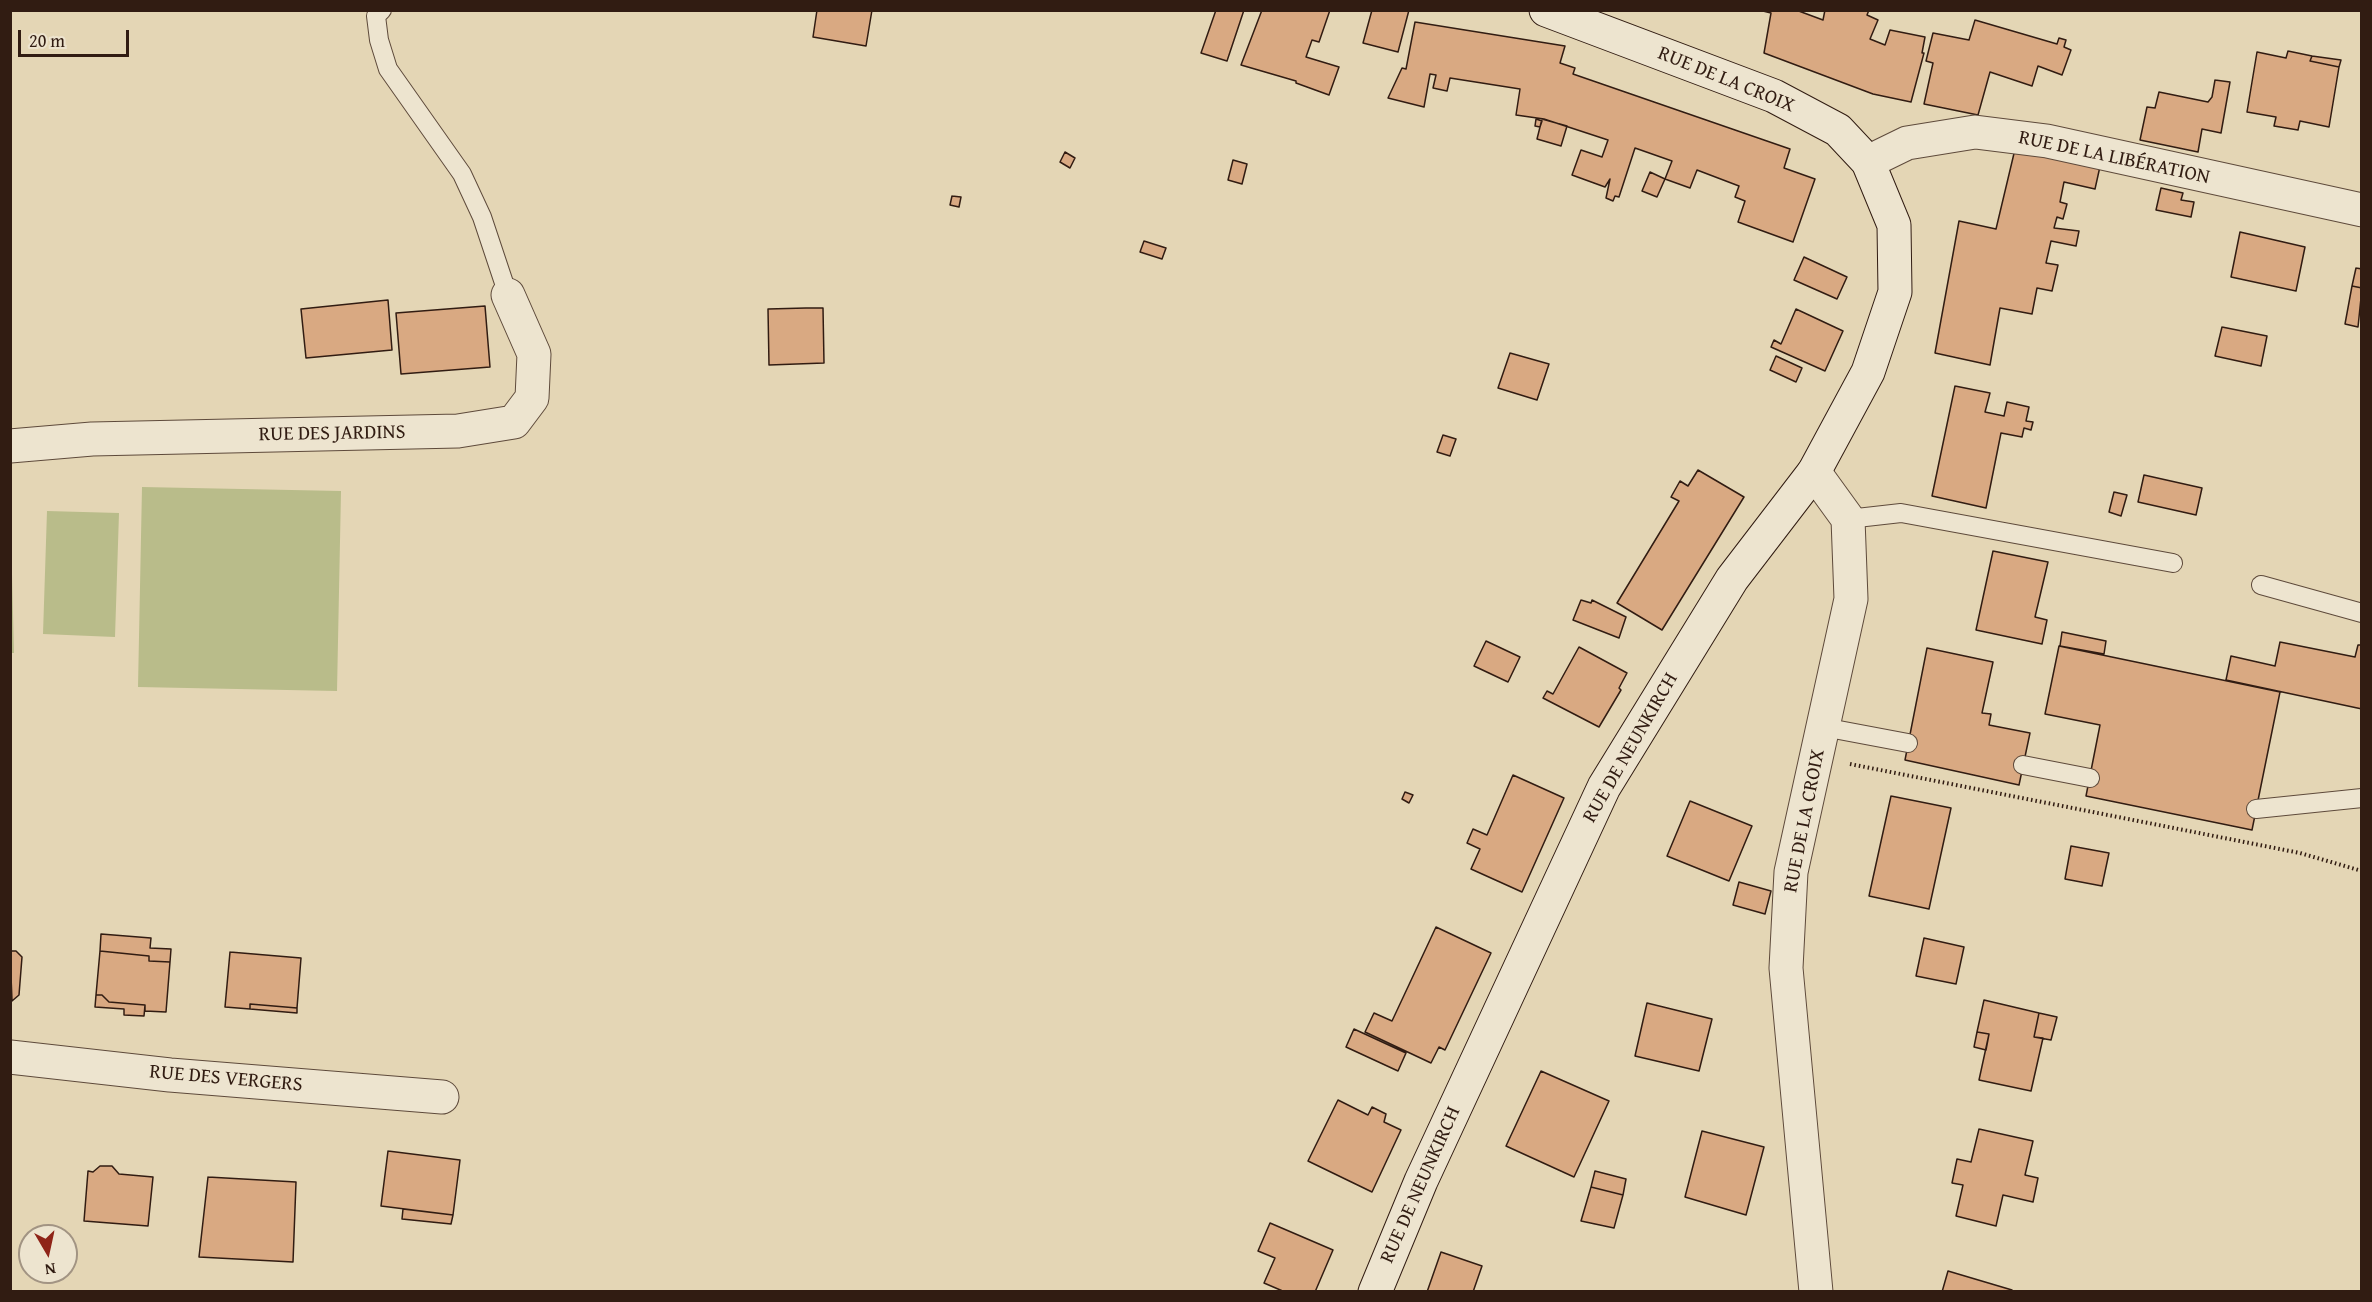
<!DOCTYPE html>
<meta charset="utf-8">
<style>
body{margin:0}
#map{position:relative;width:2372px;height:1302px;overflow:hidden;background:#e4d6b5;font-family:"Gentium Book Plus",serif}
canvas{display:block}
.frame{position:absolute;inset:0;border:12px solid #311c12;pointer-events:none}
.north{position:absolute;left:18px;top:1224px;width:60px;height:60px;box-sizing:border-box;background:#ede4cf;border:2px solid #a29483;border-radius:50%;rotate:171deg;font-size:16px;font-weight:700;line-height:24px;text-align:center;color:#311c12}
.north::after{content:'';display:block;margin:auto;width:21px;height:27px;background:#8f2418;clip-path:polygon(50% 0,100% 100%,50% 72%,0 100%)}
.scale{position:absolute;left:18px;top:30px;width:111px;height:27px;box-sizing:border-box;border:3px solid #311c12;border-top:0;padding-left:8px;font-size:18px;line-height:21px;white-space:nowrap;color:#311c12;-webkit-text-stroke:4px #ede4cf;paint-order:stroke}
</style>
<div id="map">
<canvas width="2372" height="1302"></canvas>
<div class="frame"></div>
<div class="north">N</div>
<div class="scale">20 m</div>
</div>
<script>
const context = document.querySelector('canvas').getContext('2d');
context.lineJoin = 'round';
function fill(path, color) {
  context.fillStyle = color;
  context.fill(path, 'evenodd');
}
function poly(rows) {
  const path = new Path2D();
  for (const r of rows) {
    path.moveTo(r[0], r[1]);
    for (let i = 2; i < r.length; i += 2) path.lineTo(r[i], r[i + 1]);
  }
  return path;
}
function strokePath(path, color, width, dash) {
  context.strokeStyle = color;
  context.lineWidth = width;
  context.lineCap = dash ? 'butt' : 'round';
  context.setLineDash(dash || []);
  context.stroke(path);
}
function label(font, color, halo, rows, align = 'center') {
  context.font = font + ' "Gentium Book Plus",serif';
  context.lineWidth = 4.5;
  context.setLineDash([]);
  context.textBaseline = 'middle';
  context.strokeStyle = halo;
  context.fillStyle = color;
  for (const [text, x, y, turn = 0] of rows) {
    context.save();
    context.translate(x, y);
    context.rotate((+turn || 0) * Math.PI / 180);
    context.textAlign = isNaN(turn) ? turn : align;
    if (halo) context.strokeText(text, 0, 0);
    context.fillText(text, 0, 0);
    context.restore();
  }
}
const green = poly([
 [142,487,341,491,337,691,138,687],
 [10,495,14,653,10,653],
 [47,511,119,513,115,637,43,634]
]);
const building = poly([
 [817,10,872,10,866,46,813,37,817,10],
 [1216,10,1244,10,1227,61,1201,53,1216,10],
 [1262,10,1330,10,1319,42,1312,40,1306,57,1339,67,1329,95,1296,83,1296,81,1241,65,1262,10],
 [1372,10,1409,10,1398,52,1363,43,1372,10],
 [1759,10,1796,10,1823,20,1825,10,1869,10,1867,15,1878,20,1870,39,1885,45,1890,30,1925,37,1922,53,1924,53,1911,102,1873,94,1764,53,1771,13,1759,10],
 [1975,20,2057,44,2059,38,2066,40,2064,47,2071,50,2062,75,2038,66,2032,86,1990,72,1978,115,1924,104,1933,63,1926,61,1933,33,1969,40,1975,20],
 [1415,22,1565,46,1560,63,1575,68,1573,74,1790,149,1784,168,1815,179,1793,242,1738,222,1745,201,1735,197,1739,186,1697,170,1690,188,1665,179,1672,161,1635,148,1619,197,1615,196,1613,201,1606,198,1610,179,1605,187,1572,175,1581,150,1602,157,1608,140,1544,119,1516,115,1520,89,1450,78,1447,91,1433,88,1436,75,1430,74,1424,107,1388,98,1402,68,1406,69,1415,22],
 [2288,51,2312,56,2310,61,2339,67,2329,127,2300,121,2298,130,2274,126,2276,117,2247,112,2257,52,2286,58,2288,51],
 [2312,56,2341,60,2339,67,2310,61,2312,56],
 [2215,80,2230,82,2221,133,2202,129,2198,152,2140,140,2147,107,2155,108,2159,92,2208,102,2212,97,2215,80],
 [1536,119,1542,121,1540,127,1535,126,1536,119],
 [1542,119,1567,126,1561,146,1537,139,1542,119],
 [2016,145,2101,162,2095,189,2064,182,2060,202,2067,204,2063,219,2057,217,2054,228,2079,231,2076,246,2051,241,2046,263,2058,265,2052,291,2037,288,2032,314,2000,308,1990,365,1935,353,1959,221,1996,229,2016,145],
 [1065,152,1075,158,1070,168,1060,162,1065,152],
 [1233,160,1247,164,1242,184,1228,180,1233,160],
 [1650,172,1665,179,1657,197,1642,191,1650,172],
 [2161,188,2183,193,2181,200,2194,202,2191,217,2156,210,2161,188],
 [952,196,961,197,959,207,950,205,952,196],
 [2240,232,2305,247,2296,291,2231,277,2240,232],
 [1144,241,1166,248,1162,259,1140,252,1144,241],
 [1804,257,1847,277,1837,299,1794,280,1804,257],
 [2356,268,2362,269,2362,288,2352,286,2356,268],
 [2352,286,2362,288,2358,327,2345,324,2352,286],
 [388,300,392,350,306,358,301,309,388,300],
 [485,306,490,367,401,374,396,313,485,306],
 [806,308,823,308,824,363,769,365,768,309,806,308],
 [1796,309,1843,331,1825,371,1771,347,1774,340,1781,344,1796,309],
 [2222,327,2267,336,2261,366,2215,356,2222,327],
 [1510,353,1549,364,1537,400,1498,388,1510,353],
 [1776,356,1802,368,1796,382,1770,370,1776,356],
 [1955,386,1990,393,1985,412,2004,416,2007,402,2029,407,2026,421,2033,422,2031,430,2024,428,2022,437,2001,433,1986,508,1932,496,1955,386],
 [1443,435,1456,439,1450,456,1437,452,1443,435],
 [1698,470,1744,497,1662,630,1617,603,1679,501,1671,497,1680,481,1688,486,1698,470],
 [2144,475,2202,488,2196,515,2138,502,2144,475],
 [2114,492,2127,495,2121,516,2109,512,2114,492],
 [1993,551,2048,562,2035,617,2047,620,2042,644,1976,630,1993,551],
 [1581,600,1591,603,1592,600,1626,617,1619,638,1573,620,1581,600],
 [2062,632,2106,641,2104,654,2060,646,2062,632],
 [1486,641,1520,657,1508,682,1474,666,1486,641],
 [2280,642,2355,657,2358,645,2362,645,2362,709,2226,680,2231,656,2275,666,2280,642],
 [2059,646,2280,692,2252,830,2086,796,2100,725,2045,714,2059,646],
 [1579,647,1627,673,1619,688,1621,690,1599,727,1543,698,1547,691,1553,694,1579,647],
 [1927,648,1993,662,1982,713,1991,714,1989,725,2030,733,2019,785,1905,760,1927,648],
 [1513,775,1564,798,1522,892,1471,869,1480,849,1467,843,1473,829,1487,835,1513,775],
 [1405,792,1413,795,1409,803,1402,799,1405,792],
 [1891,796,1951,808,1929,909,1869,896,1891,796],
 [1690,801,1752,826,1729,881,1667,856,1690,801],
 [2071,846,2109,853,2102,886,2065,879,2071,846],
 [1739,882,1771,891,1765,914,1733,905,1739,882],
 [1436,927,1491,953,1445,1050,1439,1047,1431,1063,1365,1032,1374,1013,1392,1021,1436,927],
 [101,934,151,938,150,948,171,949,170,962,149,961,149,956,100,951,101,934],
 [1924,938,1964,947,1956,984,1916,976,1924,938],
 [10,951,16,951,22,957,19,995,12,1001,10,951],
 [100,951,149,956,149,961,170,962,166,1012,145,1011,145,1005,109,1002,102,995,96,995,100,951],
 [230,952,301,958,297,1008,250,1004,250,1009,225,1007,230,952],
 [96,995,102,995,109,1002,145,1005,144,1016,124,1015,124,1009,95,1007,96,995],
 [1984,1000,2039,1013,2034,1037,2043,1038,2031,1091,1979,1080,1989,1034,1977,1032,1984,1000],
 [1647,1003,1712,1019,1699,1071,1635,1056,1647,1003],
 [250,1004,297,1008,297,1013,250,1009,250,1004],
 [2039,1013,2057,1017,2051,1040,2034,1037,2039,1013],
 [1354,1029,1406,1053,1398,1071,1346,1047,1354,1029],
 [1977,1032,1989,1034,1986,1050,1974,1047,1977,1032],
 [1541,1071,1609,1101,1574,1177,1506,1146,1541,1071],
 [1338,1100,1368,1115,1372,1107,1386,1114,1384,1122,1401,1130,1372,1192,1308,1161,1338,1100],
 [1979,1129,2033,1141,2025,1175,2038,1178,2033,1202,2003,1195,1996,1226,1956,1216,1963,1185,1952,1183,1957,1159,1971,1162,1979,1129],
 [1702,1131,1764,1147,1746,1215,1685,1197,1702,1131],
 [388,1151,460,1160,453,1215,381,1206,388,1151],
 [100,1166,112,1166,119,1174,153,1177,148,1226,84,1221,88,1171,93,1172,100,1166],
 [1595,1171,1626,1179,1623,1195,1591,1187,1595,1171],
 [208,1177,296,1182,293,1262,199,1257,208,1177],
 [1591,1187,1623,1195,1614,1228,1581,1221,1591,1187],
 [403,1209,453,1215,451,1224,402,1219,403,1209],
 [1270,1223,1333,1250,1315,1292,1285,1292,1264,1283,1275,1258,1258,1251,1270,1223],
 [1441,1252,1482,1266,1473,1292,1427,1292,1441,1252],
 [1948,1271,2012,1290,2012,1292,1942,1292,1948,1271]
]);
const path = poly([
 [1850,764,2300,853,2362,871]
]);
const lane = poly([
 [382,10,376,16,379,40,388,69,462,174,482,217,508,295],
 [1848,519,1901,513,2173,563],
 [2261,585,2362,613],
 [1823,727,1908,743],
 [2023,765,2090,778],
 [2256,809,2362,798]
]);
const street = poly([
 [1868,162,1907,143,1975,132,2047,141,2362,210],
 [10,446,92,439,458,431,514,422,532,398,534,354,508,295],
 [1814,472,1848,519,1851,599,1791,872,1786,968,1816,1292],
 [10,1057,170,1075,442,1097]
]);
const secondary = poly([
 [1375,1292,1421,1181,1604,787,1732,579,1814,472,1868,372,1895,292,1894,225,1868,162,1838,130,1774,96,1546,10]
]);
const streetNames = [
 ["RUE DE LA CROIX",1726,80,22],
 ["RUE DE LA LIBÉRATION",2114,158,12],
 ["RUE DES JARDINS",332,434,-1],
 ["RUE DE NEUNKIRCH",1631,748,-60],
 ["RUE DE LA CROIX",1805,821,-79],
 ["RUE DES VERGERS",226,1079,5],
 ["RUE DE NEUNKIRCH",1421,1185,-66]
];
fill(green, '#b9bc8a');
fill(building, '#d9a982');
strokePath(building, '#311c12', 1.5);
strokePath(lane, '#5e4a3b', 20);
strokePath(street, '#5e4a3b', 35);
strokePath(secondary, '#311c12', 35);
strokePath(path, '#311c12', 4, [1.5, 3]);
strokePath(lane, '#ede4cf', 18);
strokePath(street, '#ede4cf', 33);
strokePath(secondary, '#ede4cf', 33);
label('20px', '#311c12', '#ede4cf', streetNames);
</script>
